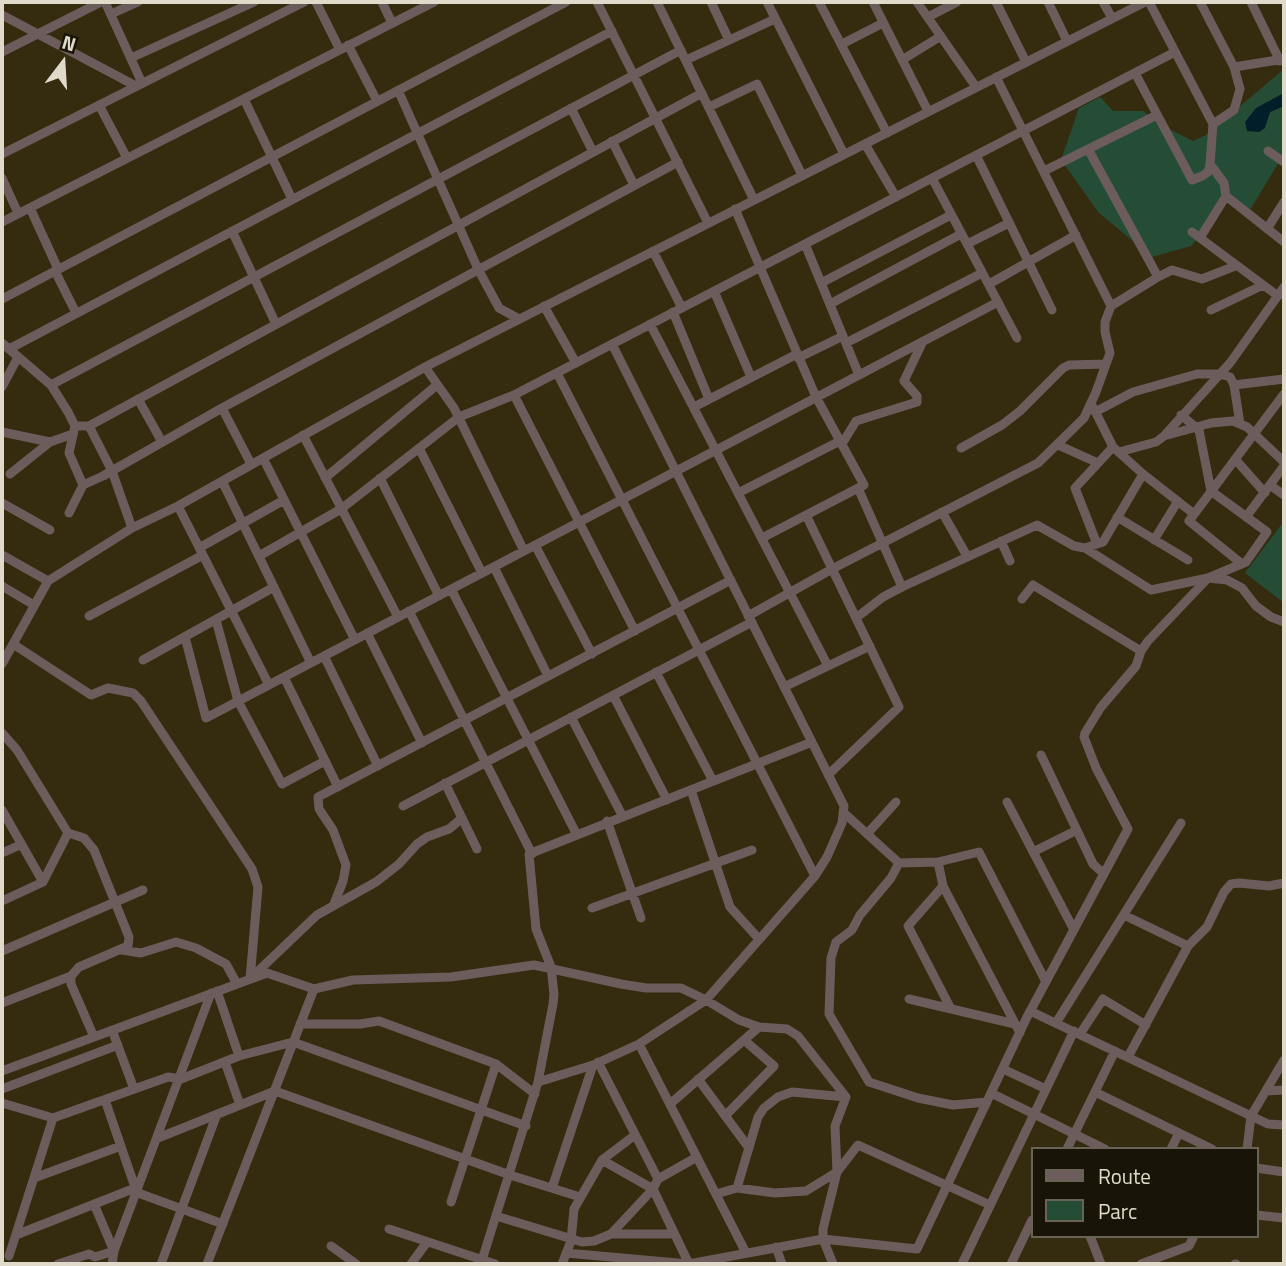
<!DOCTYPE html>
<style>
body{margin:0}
#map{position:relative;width:1286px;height:1266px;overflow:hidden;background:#352b0f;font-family:"Titillium Web",sans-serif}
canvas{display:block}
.frame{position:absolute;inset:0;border:4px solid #e0daca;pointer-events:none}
.legend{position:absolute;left:1031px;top:1147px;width:228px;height:91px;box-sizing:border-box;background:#191408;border:2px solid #696356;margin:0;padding:9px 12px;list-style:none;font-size:21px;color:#e0daca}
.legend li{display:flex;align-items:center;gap:14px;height:35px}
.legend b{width:35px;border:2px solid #696356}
.north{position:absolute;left:28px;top:28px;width:70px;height:70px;-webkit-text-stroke:5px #191408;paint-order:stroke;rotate:17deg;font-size:19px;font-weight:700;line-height:28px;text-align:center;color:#e0daca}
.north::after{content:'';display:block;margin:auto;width:24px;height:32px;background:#e0daca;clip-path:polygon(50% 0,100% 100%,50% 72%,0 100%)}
</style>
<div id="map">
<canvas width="1286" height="1266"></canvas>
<div class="frame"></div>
<ul class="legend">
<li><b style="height:9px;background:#6c5d5c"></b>Route</li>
<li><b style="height:19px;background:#254d35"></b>Parc</li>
</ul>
<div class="north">N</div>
</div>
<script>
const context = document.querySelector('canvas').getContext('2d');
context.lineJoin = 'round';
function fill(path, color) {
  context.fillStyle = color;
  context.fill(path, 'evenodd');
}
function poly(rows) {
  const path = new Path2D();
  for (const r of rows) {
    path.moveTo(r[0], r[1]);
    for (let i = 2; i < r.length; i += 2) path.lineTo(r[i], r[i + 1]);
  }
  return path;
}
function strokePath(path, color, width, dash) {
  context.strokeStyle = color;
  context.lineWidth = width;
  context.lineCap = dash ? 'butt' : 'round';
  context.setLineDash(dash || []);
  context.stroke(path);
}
const green = poly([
 [1284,69,1284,93,1272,99,1267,119,1270,112,1284,106,1284,165,1279,162,1250,210,1227,191,1210,226,1191,246,1152,257,1099,213,1061,160,1079,108,1100,97,1113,111,1143,111,1161,125,1193,141,1206,135],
 [1284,521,1284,603,1245,573]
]);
const water = poly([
 [1284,93,1284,106,1270,112,1265,128,1259,132,1247,131,1245,122,1256,108]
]);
const minor = poly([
 [105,2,142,83],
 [316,2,340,50],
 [382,2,392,23],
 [597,2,708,223],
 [657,2,754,200],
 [711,2,729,40],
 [767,2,844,154],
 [819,2,887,133],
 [873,2,928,111],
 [917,2,976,87],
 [996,2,1026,62],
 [1048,2,1067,41],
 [1103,2,1112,18],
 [1149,2,1213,124],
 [1251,2,1280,61],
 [111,14,138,2],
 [2,15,136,86],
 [928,17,957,2],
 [842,44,883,23],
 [348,45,377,101],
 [2,52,101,2],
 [131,58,254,2],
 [686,60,775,19],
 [902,60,941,36],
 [1234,67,1284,59],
 [1135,73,1192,180,1202,176,1208,172,1210,164,1213,124,1234,110,1240,89,1234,67,1200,2],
 [996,77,1111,306],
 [398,90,478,269,499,308,519,319],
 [244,99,292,199],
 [99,105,127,158],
 [709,107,757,84,802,175],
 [571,108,593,152],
 [612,141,634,185],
 [865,144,896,197],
 [1268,151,1284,162],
 [2,154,304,2],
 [976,155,1052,310],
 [1044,171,1157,115],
 [2,178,18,213],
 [932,178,1017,338],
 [1226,196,1284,242],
 [30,208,58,269],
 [735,209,816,397,864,485,762,538],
 [2,222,434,2],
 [1267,229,1284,202],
 [232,231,276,324],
 [1192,232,1278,296],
 [1200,238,1226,196,1224,183,1210,164],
 [805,244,859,375],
 [967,244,1009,223],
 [653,251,682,308],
 [55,271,76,313],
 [1158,277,1172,270,1202,279,1235,266],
 [821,283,951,215],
 [989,284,1076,235],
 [714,291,751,377],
 [2,299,566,2],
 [830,304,961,234],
 [544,306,576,363],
 [1211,310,1263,285],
 [673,312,709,399],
 [650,324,828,666],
 [2,343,51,385,68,412,75,426,69,453,83,485],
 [846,343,982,273],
 [9,349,612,31],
 [798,358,843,336],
 [425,367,454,408,524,551],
 [557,373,815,876],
 [51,385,681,50],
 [1234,385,1284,379],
 [2,387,18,357],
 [514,395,635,631],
 [138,399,162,442],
 [694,407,797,354],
 [1093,407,1113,447,1143,474,1194,514],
 [222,408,251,464],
 [1095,412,1133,392,1197,374,1220,374,1230,377,1234,385,1240,424],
 [75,426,89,426,702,93],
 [89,426,112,471,132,528],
 [2,432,50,442,73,434],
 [303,435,398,617],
 [1164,436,1211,423,1233,421,1247,427,1284,462],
 [842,444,856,421,917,402,917,396,904,381,923,341],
 [1058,445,1098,463],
 [419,448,482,573],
 [961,448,1002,425,1020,411,1063,368,1069,365,1106,364],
 [1119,452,1156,442,1164,436,1230,363,1284,287],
 [263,458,355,640],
 [1235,459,1265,493],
 [10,474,50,442],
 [325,478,437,385],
 [380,478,439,596],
 [222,481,311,663],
 [1270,485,1284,495],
 [858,488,902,587],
 [738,493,840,441],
 [2,503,50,530],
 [178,506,269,685],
 [942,512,967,556],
 [69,513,83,485,103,476,222,408,678,162],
 [806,515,899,707,828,775],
 [1117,517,1188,560],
 [1246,517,1284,466],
 [1154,540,1178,501],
 [1001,541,1010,561],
 [1097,544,1075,488,1113,447],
 [535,545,592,654],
 [199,548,284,500],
 [1085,548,1151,590,1208,578,1227,580,1242,588,1256,606,1271,617,1284,622],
 [2,555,48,581],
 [259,556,341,509,459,417,514,395,1175,52],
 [1242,564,1189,521,1284,394],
 [494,567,548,676],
 [2,586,34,605],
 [451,589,577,835],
 [1022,599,1033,585,1141,651],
 [409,611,532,854],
 [89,616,203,555],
 [748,616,832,569,1038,463,1084,418,1096,392,1110,353,1105,332,1105,322,1111,306,1158,277,1088,149],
 [856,618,883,597,902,587,1037,525,1074,546,1085,548,1103,542,1143,474],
 [216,620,238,701,282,784,325,761],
 [367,633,422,743],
 [185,637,206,718,998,302],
 [13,644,91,695,108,688,133,693,141,701,252,869,258,887,250,979],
 [324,656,378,766],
 [143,660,274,587],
 [2,664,48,581,132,528,178,506,425,367,1145,2],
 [656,672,713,781],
 [284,677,338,787],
 [784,687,870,646],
 [613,695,667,800],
 [571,717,623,817],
 [2,733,17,750,68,833,84,838,94,850,129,937,128,946,79,967,71,976,71,984,94,1037],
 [1041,755,1093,864,1104,874],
 [445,783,477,849],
 [691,790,730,907,759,939],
 [1007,802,1074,930],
 [403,806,752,622],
 [2,810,43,882],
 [843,812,899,863,938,862,979,852,1046,982],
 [607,821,641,918],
 [867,834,896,802],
 [1033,852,1077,830],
 [2,853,20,845],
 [938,862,943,886,1020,1033],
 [899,863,891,878,860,915,852,930,836,942,831,958,829,1014,869,1082,918,1098,953,1105,987,1102],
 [943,886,908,926,951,1009],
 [2,901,43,882,68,833],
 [334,904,343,881,346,865,333,830,319,809,318,797,731,580],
 [592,908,752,850],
 [1124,915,1188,946],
 [122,950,141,953,176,942,196,948,226,964,237,984],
 [2,951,143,890],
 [254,975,317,915,376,882,399,864,417,844,427,837,449,829,462,818],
 [217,991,239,1056],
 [909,999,1015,1024],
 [2,1003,71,976],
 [1030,1011,1268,1124,1284,1125],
 [1056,1023,1181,823],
 [300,1024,360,1024,379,1021,496,1064,535,1094],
 [112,1030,134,1089],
 [1080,1034,1103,999,1146,1025],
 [639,1044,746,1253],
 [1128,1057,1188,946,1207,927,1224,892,1231,884,1239,883,1269,886,1284,883],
 [225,1062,240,1105],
 [598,1062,658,1179],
 [1003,1069,1046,1089],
 [2,1071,267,973,314,989,353,980,451,977,534,965,621,984,646,988,681,988,706,1000,739,1020,759,1027,787,1029,798,1036,846,1097],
 [698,1079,749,1148],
 [538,1082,593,1065,639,1044,706,1000,815,876,827,857,842,823,844,806,612,344],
 [2,1089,118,1045],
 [1266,1091,1284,1090],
 [1095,1092,1212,1149],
 [991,1093,1105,1149],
 [105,1100,137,1193],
 [2,1103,53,1118,168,1077,181,1079,239,1056,293,1042,526,1126],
 [670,1104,759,1027],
 [725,1116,774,1066,744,1040],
 [158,1138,275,1091,510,1175,580,1197],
 [1067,1149,1115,1051],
 [1171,1149,1179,1133],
 [1247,1149,1251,1116,1284,1060],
 [602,1160,653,1189,689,1264],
 [1256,1168,1284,1172],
 [34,1178,121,1146],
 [552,1188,593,1065],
 [737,1188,758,1117,764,1108,778,1097,792,1092,846,1097],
 [716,1194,737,1188,775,1193,806,1191,837,1172,858,1145,990,1205],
 [451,1202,496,1064],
 [94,1204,114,1251],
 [1256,1215,1284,1218],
 [496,1216,582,1242,594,1241,611,1234,674,1234],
 [389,1229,495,1264],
 [611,1234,653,1189,658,1179,697,1157],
 [16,1235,130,1190,223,1224],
 [1090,1236,1101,1264],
 [331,1246,356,1264],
 [776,1247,782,1264],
 [566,1253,689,1264,823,1239,917,1249,1027,1017,1128,829,1096,768,1084,737,1085,733,1101,707,1136,666,1141,651,1148,641,1208,578,1246,562,1267,532,1211,491,1199,430,1181,415],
 [9,1256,53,1118],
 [482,1260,538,1082,553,1004,554,994,551,967,536,929,529,854,812,742],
 [58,1264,89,1254,95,1257,114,1251],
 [112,1264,114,1251,211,993],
 [161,1264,217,1114],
 [207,1264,314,989],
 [411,1264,427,1242],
 [562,1264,571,1241,574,1209,602,1160,635,1135],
 [833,1264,823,1239,823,1229,837,1172,835,1126,846,1097],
 [962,1264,1074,1031],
 [1011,1264,1032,1220],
 [1141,1264,1189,1246,1194,1236],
 [1235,1264,1236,1264]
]);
fill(green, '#254d35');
fill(water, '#021e2a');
strokePath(minor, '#6c5d5c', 9);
</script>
